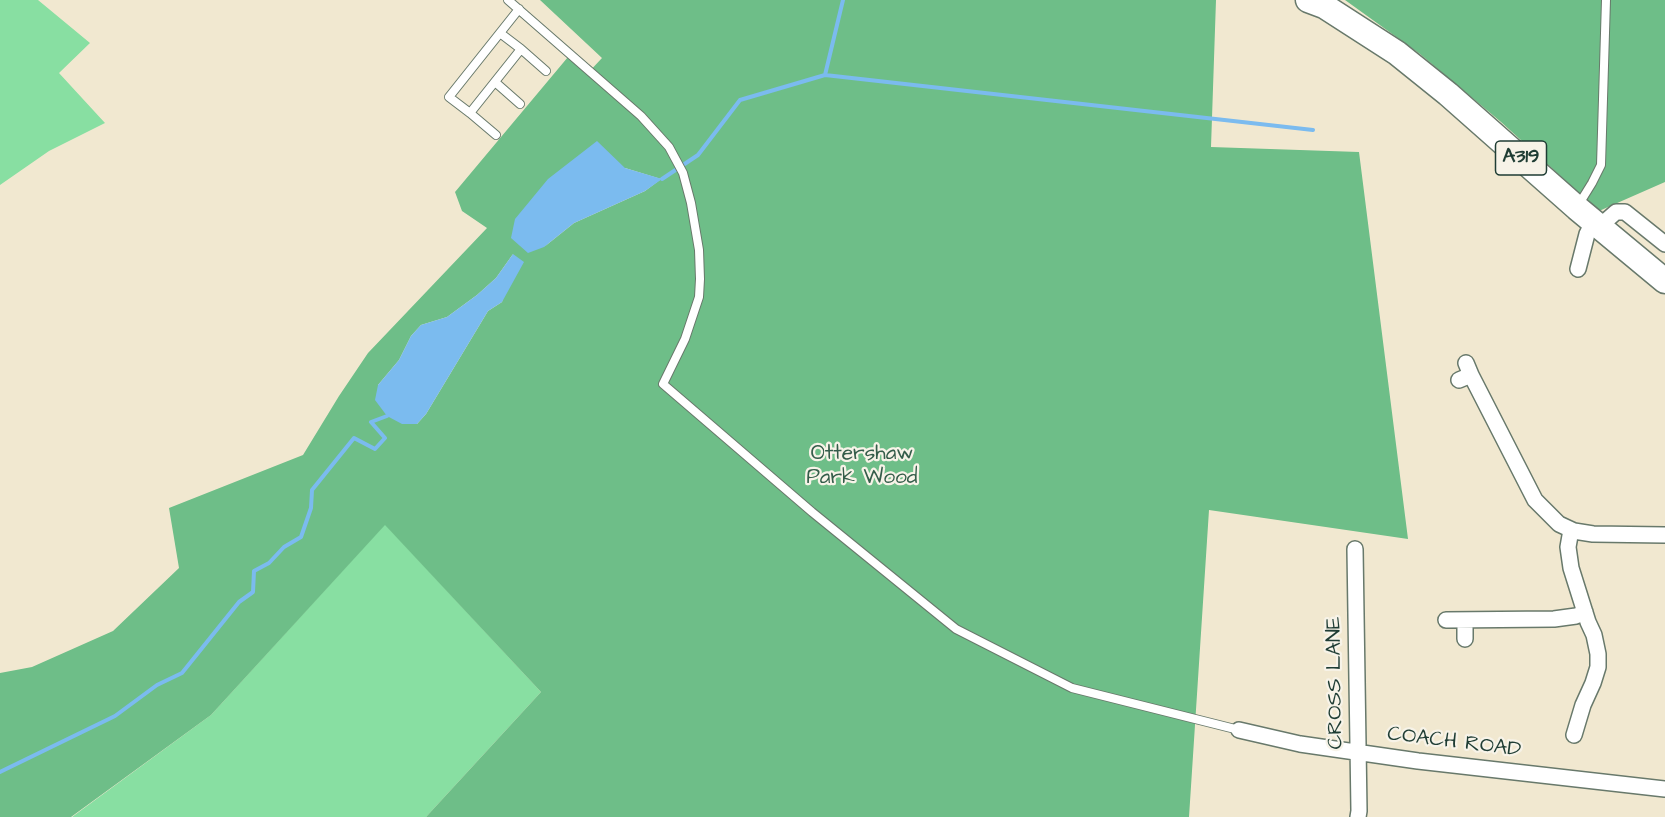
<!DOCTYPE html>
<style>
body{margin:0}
canvas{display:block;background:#f1e8d0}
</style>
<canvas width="1665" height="817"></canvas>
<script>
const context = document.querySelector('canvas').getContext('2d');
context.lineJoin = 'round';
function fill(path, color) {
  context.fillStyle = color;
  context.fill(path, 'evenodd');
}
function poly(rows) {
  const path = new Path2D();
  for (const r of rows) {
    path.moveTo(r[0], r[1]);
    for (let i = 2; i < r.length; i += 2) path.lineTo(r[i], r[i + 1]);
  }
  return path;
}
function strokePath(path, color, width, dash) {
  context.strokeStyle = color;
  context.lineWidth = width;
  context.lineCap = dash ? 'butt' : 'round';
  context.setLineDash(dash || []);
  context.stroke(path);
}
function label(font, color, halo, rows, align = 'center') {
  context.font = font + ' "Architects Daughter",sans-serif';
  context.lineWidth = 4.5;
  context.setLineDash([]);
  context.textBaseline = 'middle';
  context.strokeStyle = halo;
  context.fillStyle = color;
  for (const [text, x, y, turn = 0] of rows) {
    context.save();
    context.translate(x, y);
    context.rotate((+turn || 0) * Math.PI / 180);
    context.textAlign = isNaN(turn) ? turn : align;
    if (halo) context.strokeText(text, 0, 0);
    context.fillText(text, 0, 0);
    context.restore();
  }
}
const green = poly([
 [0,0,38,0,90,43,59,73,105,123,49,151,0,185],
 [385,524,541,692,426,817,72,817,211,715]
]);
const forest = poly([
 [540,0,1216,0,1211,147,1359,152,1408,539,1209,510,1189,817,426,817,541,692,385,525,211,715,71,817,0,817,0,673,32,667,113,631,179,568,169,508,303,455,339,396,368,353,487,228,462,211,455,192,568,57,587,74,602,58],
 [625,168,661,179,645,191,574,223,544,247],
 [513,254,502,302,488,311,426,414,417,424,378,385,399,360,411,336,421,325,447,317,477,295,496,278],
 [1345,0,1665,0,1665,182,1599,211,1501,122,1420,54]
]);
const water = poly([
 [597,141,625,168,662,179,645,191,574,223,544,247,528,253,511,238,515,219,548,179],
 [513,254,524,262,502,302,488,311,426,414,417,424,402,424,387,416,375,400,378,385,399,360,411,336,421,325,447,317,477,295,496,278]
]);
const stream = poly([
 [825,75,843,0],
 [662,179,698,155,740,100,825,75,1313,130],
 [0,772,115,716,157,685,182,673,239,602,253,592,254,571,269,563,284,547,301,537,311,508,312,490,354,438,375,449,385,438,371,422,387,416]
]);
const lane = poly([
 [508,0,641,116,669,147,683,173,691,203,699,250,700,279,699,297,685,339,663,384,812,512,956,629,1072,688,1239,730],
 [500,33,521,49,470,113,449,97,519,9],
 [521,49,546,71],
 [495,82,520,104],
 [470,113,496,135],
 [1579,204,1592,183,1601,165,1606,0]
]);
const street = poly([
 [1599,227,1616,212,1625,212,1665,244],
 [1578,269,1587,234,1593,222],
 [1471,375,1535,500,1559,524,1574,531,1593,534,1665,535],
 [1459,380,1471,375,1466,363],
 [1571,530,1568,547,1571,568,1588,622,1594,635,1598,654,1598,667,1593,683,1583,705,1574,735],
 [1355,549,1359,811,1358,817],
 [1446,620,1554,619,1576,616,1585,612],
 [1465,639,1465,620],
 [1239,730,1300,744,1418,761,1665,789]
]);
const primary = poly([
 [1308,0,1324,6,1397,53,1448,94,1577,208,1665,281]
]);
const shields = [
 [1521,158,51]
];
const shieldNames = [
 ["A319",1521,158]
];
const parkNames = [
 ["Ottershaw",862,455],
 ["Park Wood",862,479]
];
const streetNames = [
 ["CROSS LANE",1336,683,-91],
 ["COACH ROAD",1454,743,7]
];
fill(green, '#88dfa2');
fill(forest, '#6ebe88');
fill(water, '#7bbbef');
strokePath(stream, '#7bbbef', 4);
strokePath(lane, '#68796b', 10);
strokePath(street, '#68796b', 18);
strokePath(primary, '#68796b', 27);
strokePath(lane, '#fff', 8);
strokePath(street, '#fff', 15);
strokePath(primary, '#fff', 24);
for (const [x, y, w] of shields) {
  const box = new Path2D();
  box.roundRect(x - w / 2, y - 17, w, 34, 4.5);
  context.fillStyle = '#f7f3e8';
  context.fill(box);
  strokePath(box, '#1f3d34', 1.5);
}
label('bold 20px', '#1f3d34', null, shieldNames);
label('21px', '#345d4a', '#f7f3e8', parkNames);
label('21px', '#1f3d34', '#f7f3e8', streetNames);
</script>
